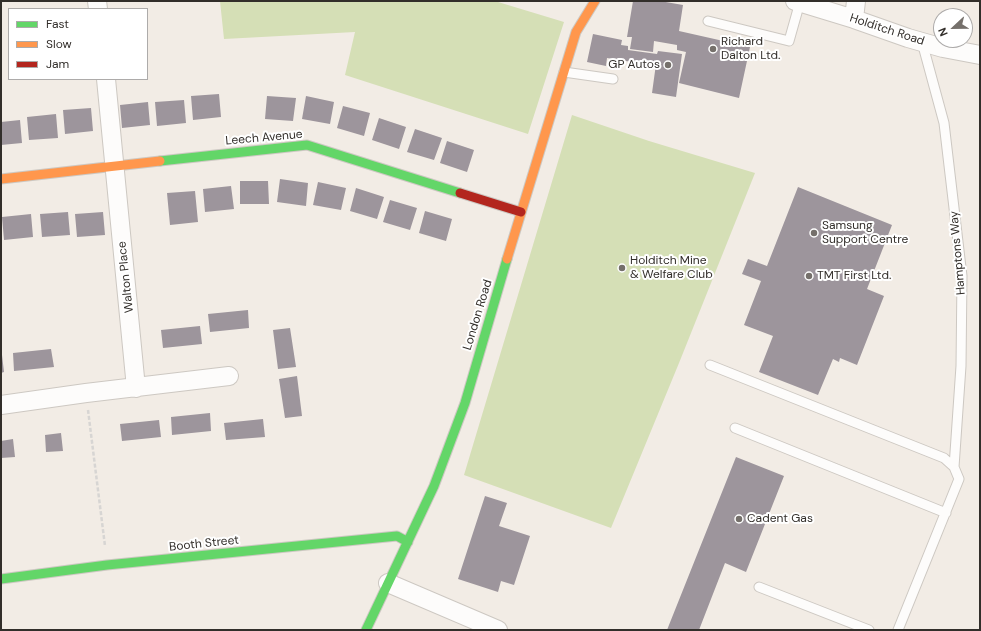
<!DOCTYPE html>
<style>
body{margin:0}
#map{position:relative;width:981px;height:631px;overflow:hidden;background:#f2ece5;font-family:"DM Sans",sans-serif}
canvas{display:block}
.frame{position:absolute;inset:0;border:2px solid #322e2a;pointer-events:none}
.legend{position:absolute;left:8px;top:8px;width:140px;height:72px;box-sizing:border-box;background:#fff;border:1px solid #adabaa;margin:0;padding:5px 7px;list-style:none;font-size:12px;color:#322e2a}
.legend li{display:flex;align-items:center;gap:8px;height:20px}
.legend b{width:20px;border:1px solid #adabaa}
.north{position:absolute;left:933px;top:8px;width:40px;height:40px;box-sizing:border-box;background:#fff;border:1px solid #adabaa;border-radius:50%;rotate:248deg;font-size:11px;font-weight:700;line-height:16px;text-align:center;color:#322e2a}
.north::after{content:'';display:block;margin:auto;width:14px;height:18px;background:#75706b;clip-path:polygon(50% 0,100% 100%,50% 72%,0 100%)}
</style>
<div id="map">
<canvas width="981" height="631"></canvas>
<div class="frame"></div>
<ul class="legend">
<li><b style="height:5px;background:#63d668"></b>Fast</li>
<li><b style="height:5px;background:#ff974d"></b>Slow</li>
<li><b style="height:5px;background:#b3261e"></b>Jam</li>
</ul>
<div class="north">N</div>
</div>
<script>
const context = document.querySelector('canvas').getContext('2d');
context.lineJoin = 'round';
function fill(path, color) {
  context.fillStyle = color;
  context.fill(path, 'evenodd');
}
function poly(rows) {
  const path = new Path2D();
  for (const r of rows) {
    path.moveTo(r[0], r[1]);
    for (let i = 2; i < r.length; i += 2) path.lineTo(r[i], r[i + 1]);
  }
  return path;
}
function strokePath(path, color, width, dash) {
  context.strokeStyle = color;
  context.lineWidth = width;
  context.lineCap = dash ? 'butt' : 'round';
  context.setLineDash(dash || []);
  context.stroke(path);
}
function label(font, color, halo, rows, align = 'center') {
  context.font = font + ' "DM Sans",sans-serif';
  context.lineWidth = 4;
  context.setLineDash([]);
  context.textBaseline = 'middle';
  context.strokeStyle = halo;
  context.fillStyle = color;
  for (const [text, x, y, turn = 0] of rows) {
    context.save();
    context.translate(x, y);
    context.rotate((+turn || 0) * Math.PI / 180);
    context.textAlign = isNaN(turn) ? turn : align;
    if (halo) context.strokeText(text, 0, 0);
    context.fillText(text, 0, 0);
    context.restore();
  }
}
const green = poly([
 [220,1,498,1,498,2,564,22,528,134,345,75,355,32,224,39],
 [572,115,649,141,755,173,679,363,611,528,464,475]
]);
const building = poly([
 [633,1,660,1,683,5,679,31,750,47,739,98,679,83,686,52,677,50,677,45,654,41,653,52,630,49,632,37,627,37],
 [593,34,622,40,621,45,628,46,628,50,657,54,658,51,682,54,676,97,652,93,656,64,625,61,607,58,606,66,587,62],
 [219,94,221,117,193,120,191,96],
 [267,96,296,98,293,121,265,119],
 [306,96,334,102,330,124,302,119],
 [184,100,186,123,157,126,155,102],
 [148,102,150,125,122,128,120,105],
 [343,106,370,113,364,136,337,128],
 [91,108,93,131,65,134,63,110],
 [56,114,58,138,29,140,27,117],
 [379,118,406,127,399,149,372,140],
 [20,120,22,143,1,145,1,122],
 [415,129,442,138,434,160,407,152],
 [447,141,474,150,467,172,440,163],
 [280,179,308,183,306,206,277,202],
 [240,181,268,181,269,204,240,204],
 [318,182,346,188,341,210,313,205],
 [231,186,234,209,205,212,203,189],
 [798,187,892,225,867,289,884,296,857,365,840,358,839,362,833,359,818,395,759,372,773,336,744,325,761,281,742,274,748,259,767,266],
 [356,188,384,197,377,219,350,211],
 [195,191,198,222,170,225,167,193],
 [390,200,417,208,410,230,383,222],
 [425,211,452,219,446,241,419,233],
 [68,212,70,235,42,237,40,214],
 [103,212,105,235,77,237,75,214],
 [31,214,33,237,4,240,2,217],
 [248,310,249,328,210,332,208,314],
 [200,326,202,344,163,348,161,330],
 [290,328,296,367,278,369,273,330],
 [51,349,54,367,14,371,13,353],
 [1,355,2,355,4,372,1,373],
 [297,376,302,416,285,418,279,379],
 [210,413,211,431,172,435,171,417],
 [263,419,265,437,226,440,224,423],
 [159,420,161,437,122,441,120,424],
 [61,433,63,451,46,452,45,435],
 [13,439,15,457,1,458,1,441],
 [736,457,784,476,746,572,725,563,699,630,667,630],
 [485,496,507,503,499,526,530,536,514,585,501,581,498,592,458,579]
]);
const path = poly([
 [88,410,105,546]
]);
const lane = poly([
 [708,21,789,41,800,2],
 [922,42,944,123,962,276,961,366,954,467],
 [564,72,613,79],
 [710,365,944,458,954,467,959,479,898,630],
 [735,428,946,513],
 [759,587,869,630]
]);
const street = poly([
 [97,1,98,9],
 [795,1,854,19,908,38,943,48,980,55],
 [854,19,856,1],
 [106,79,136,388],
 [1,405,86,393,229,376],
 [388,583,498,630]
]);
const fast = poly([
 [160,161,307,145,460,193],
 [1,579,107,565,397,536,408,542],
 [366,630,434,486,465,403,507,259]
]);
const slow = poly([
 [1,179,160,161],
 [507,259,576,32,595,1]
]);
const jam = poly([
 [460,193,521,212]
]);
const markers = [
 [713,49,4,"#75706b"],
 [668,65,4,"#75706b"],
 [814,233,4,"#75706b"],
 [622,268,4,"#75706b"],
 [809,276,4,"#75706b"],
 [739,519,4,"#75706b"]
];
const streetNames = [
 ["Holditch Road",887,30,18],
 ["Leech Avenue",264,138,-5],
 ["Hamptons Way",958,253,-95],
 ["Walton Place",126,277,-96],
 ["London Road",478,315,-73],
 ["Booth Street",204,544,-6]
];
const poiNames = [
 ["Richard",721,42],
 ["Dalton Ltd.",721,56],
 ["GP Autos",660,65,"right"],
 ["Samsung",822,226],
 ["Support Centre",822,240],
 ["Holditch Mine",630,261],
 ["& Welfare Club",630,275],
 ["TMT First Ltd.",817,276],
 ["Cadent Gas",747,519]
];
fill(green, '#d5dfb6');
fill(building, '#9d959c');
strokePath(lane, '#cdc8c2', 11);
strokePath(street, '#cdc8c2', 20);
strokePath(fast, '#cdc8c2', 11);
strokePath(slow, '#cdc8c2', 11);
strokePath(jam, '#cdc8c2', 11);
strokePath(path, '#d7d5d3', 2.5, [4, 2]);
strokePath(lane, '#fdfcfb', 9);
strokePath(street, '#fdfcfb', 18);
strokePath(fast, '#63d668', 9);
strokePath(slow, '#ff974d', 9);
strokePath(jam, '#b3261e', 9);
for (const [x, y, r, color] of markers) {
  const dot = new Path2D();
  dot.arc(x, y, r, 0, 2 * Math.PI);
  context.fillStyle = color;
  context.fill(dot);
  strokePath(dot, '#fff', 1.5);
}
label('12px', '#322e2a', '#fff', streetNames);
label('12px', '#322e2a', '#fff', poiNames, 'left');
</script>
